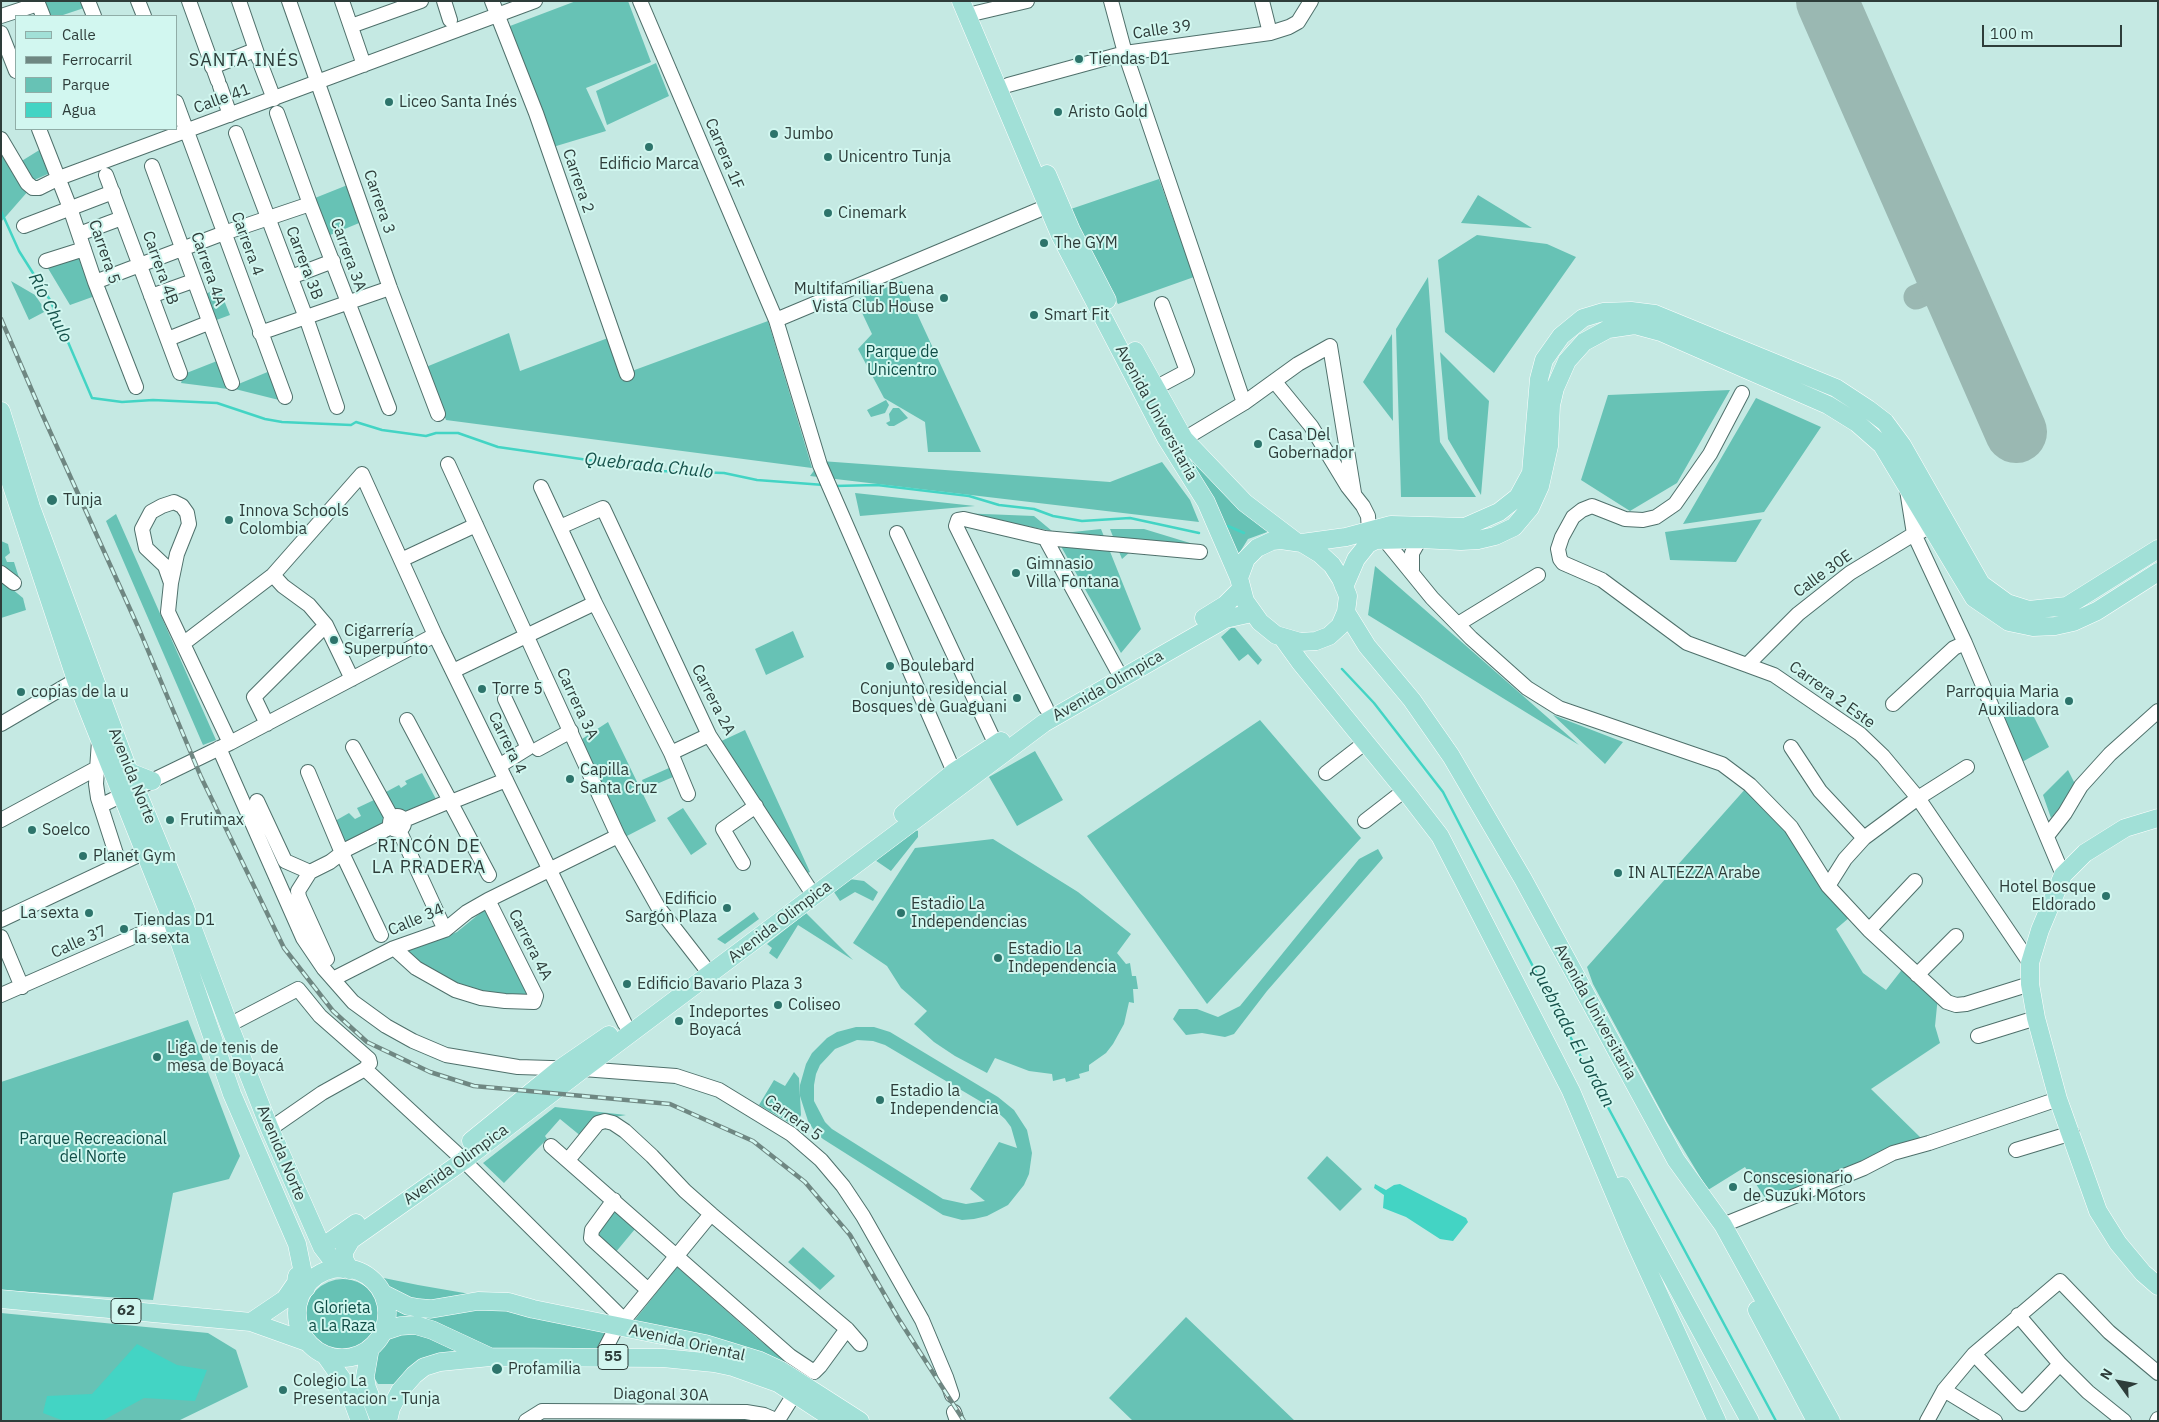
<!DOCTYPE html>
<meta charset="utf-8">
<style>
body{margin:0}
#map{position:relative;width:2159px;height:1422px;overflow:hidden;background:#c5e9e3;font-family:"IBM Plex Sans",sans-serif}
canvas{display:block}
.frame{position:absolute;inset:0;border:2px solid #2e3d3a;pointer-events:none}
.legend{position:absolute;left:15px;top:15px;width:162px;height:115px;box-sizing:border-box;background:#d2f7f0;border:1px solid #90ada7;margin:0;padding:6px 9px;list-style:none;font-size:15px;color:#2e3d3a}
.legend li{display:flex;align-items:center;gap:10px;height:25px}
.legend b{width:25px;border:1px solid #90ada7}
.north{position:absolute;left:2094px;top:1357px;width:50px;height:50px;-webkit-text-stroke:4px #d2f7f0;paint-order:stroke;rotate:302deg;font-size:14px;font-weight:700;line-height:20px;text-align:center;color:#2e3d3a}
.north::after{content:'';display:block;margin:auto;width:18px;height:22px;background:#2e3d3a;clip-path:polygon(50% 0,100% 100%,50% 72%,0 100%)}
.scale{position:absolute;left:1982px;top:25px;width:140px;height:22px;box-sizing:border-box;border:2px solid #2e3d3a;border-top:0;padding-left:6px;font-size:15px;line-height:18px;white-space:nowrap;color:#2e3d3a;-webkit-text-stroke:4px #d2f7f0;paint-order:stroke}
</style>
<div id="map">
<canvas width="2159" height="1422"></canvas>
<div class="frame"></div>
<ul class="legend">
<li><b style="height:6px;background:#a1e0d7"></b>Calle</li>
<li><b style="height:6px;background:#6f8782"></b>Ferrocarril</li>
<li><b style="height:14px;background:#67c2b5"></b>Parque</li>
<li><b style="height:14px;background:#43d4c4"></b>Agua</li>
</ul>
<div class="north">N</div>
<div class="scale">100 m</div>
</div>
<script>
const context = document.querySelector('canvas').getContext('2d');
context.lineJoin = 'round';
function fill(path, color) {
  context.fillStyle = color;
  context.fill(path, 'evenodd');
}
function poly(rows) {
  const path = new Path2D();
  for (const r of rows) {
    if (r.length === 3) {
      path.moveTo(r[0] + r[2], r[1]);
      path.arc(r[0], r[1], r[2], 0, 2 * Math.PI);
      continue;
    }
    path.moveTo(r[0], r[1]);
    for (let i = 2; i < r.length; i += 2) path.lineTo(r[i], r[i + 1]);
  }
  return path;
}
function strokePath(path, color, width, dash) {
  context.strokeStyle = color;
  context.lineWidth = width;
  context.lineCap = dash ? 'butt' : 'round';
  context.setLineDash(dash || []);
  context.stroke(path);
}
function label(font, color, halo, rows, align = 'center') {
  context.font = font + ' "IBM Plex Sans",sans-serif';
  context.lineWidth = 4;
  context.setLineDash([]);
  context.textBaseline = 'middle';
  context.strokeStyle = halo;
  context.fillStyle = color;
  for (const [text, x, y, turn = 0] of rows) {
    context.save();
    context.translate(x, y);
    context.rotate((+turn || 0) * Math.PI / 180);
    context.textAlign = isNaN(turn) ? turn : align;
    if (halo) context.strokeText(text, 0, 0);
    context.fillText(text, 0, 0);
    context.restore();
  }
}
const green = poly([
 [42,1,81,1,84,8,60,16,48,16],
 [576,1,628,1,651,62,586,88,606,131,553,147,510,26],
 [656,63,669,96,607,125,596,91],
 [1,146,29,190,1,222],
 [41,149,50,173,32,181,20,162],
 [1159,179,1194,277,1118,304,1068,210],
 [350,184,364,221,330,235,315,198],
 [1478,195,1532,228,1461,223],
 [1477,235,1547,244,1576,257,1494,373,1445,332,1438,260],
 [79,254,95,296,70,305,46,265],
 [1428,277,1440,442,1476,497,1401,497,1396,329],
 [11,281,35,295,46,311,29,320],
 [902,281,981,452,928,452,925,422,884,398,858,349,872,334,856,300],
 [219,288,230,315,211,322,201,296],
 [768,321,812,468,446,420,426,367,509,333,520,371,608,338,621,375],
 [1392,334,1393,421,1363,382],
 [1440,352,1489,401,1481,495,1448,439],
 [217,361,228,389,181,383,184,374],
 [270,371,279,400,235,389,236,385],
 [1730,390,1677,483,1630,511,1581,480,1608,395],
 [1756,398,1821,427,1764,512,1683,524],
 [886,400,889,405,885,413,871,417,867,410],
 [893,408,899,408,908,418,894,426,889,426,886,423,890,421,889,414],
 [1184,450,1238,508,1270,531,1248,539,1235,560],
 [821,461,1110,482,1162,462,1190,500,1199,522,810,476],
 [855,493,975,506,860,516],
 [959,513,1034,516,1052,531],
 [116,514,216,740,203,745,106,521],
 [1762,519,1736,562,1670,560,1665,532],
 [1101,529,1141,629,1121,653,1054,534],
 [1110,529,1144,529,1190,543,1139,544,1122,559],
 [1,541,8,544,10,553,5,557,7,562,14,562,20,581,1,567],
 [1375,566,1579,745,1368,615],
 [1,580,23,598,26,610,1,618],
 [1231,628,1235,628,1262,660,1258,665,1248,654,1239,661,1221,637],
 [793,631,804,657,766,675,755,649],
 [2028,705,2049,747,2022,762,2000,720],
 [1553,715,1623,742,1605,764],
 [1260,720,1361,838,1207,1004,1087,836],
 [608,722,656,821,625,837,582,739],
 [745,730,810,872,805,874,715,744],
 [1035,751,1063,800,1017,826,989,777],
 [669,768,673,777,645,789,642,780],
 [2068,770,2076,786,2051,818,2043,795],
 [422,773,436,799,404,816,393,812,384,793,399,785,401,788,407,784,405,781],
 [1747,787,1784,824,1850,917,1836,929,1863,973,1886,990,1904,967,1938,996,1935,1026,1940,1043,1871,1089,1921,1138,1767,1201,1745,1167,1708,1190,1667,1122,1593,984,1587,967],
 [374,800,384,818,382,827,349,842,341,840,335,821,349,813,355,819,361,816,357,808],
 [683,808,707,844,691,855,667,818],
 [914,829,918,831,918,837,891,871,872,858],
 [993,839,1078,892,1131,934,1117,953,1126,964,1130,963,1132,976,1136,976,1138,989,1133,989,1134,1003,1129,1002,1124,1024,1113,1044,1106,1053,1089,1065,1089,1071,1079,1074,1080,1078,1066,1082,1065,1078,1053,1081,1052,1074,1029,1071,995,1058,987,1073,955,1056,934,1042,914,1024,927,1011,901,988,887,966,853,943,915,848],
 [1378,849,1383,858,1267,991,1234,1034,1225,1037,1202,1033,1186,1035,1173,1019,1179,1009,1197,1009,1218,1017,1240,1006,1359,859],
 [849,879,864,881,878,892,873,901,855,892,840,901,832,889],
 [484,910,488,914,529,992,528,997,487,994,453,982,422,965,406,949,422,946,457,932],
 [754,912,759,919,725,944,717,939],
 [806,913,853,960,798,925,777,959,769,953,772,948,767,944],
 [188,1020,240,1156,229,1179,173,1193,153,1300,1,1290,1,1082],
 [856,1027,874,1027,890,1032,998,1097,1014,1110,1027,1130,1032,1153,1029,1174,1024,1185,1008,1205,987,1216,974,1219,962,1220,943,1215,823,1139,815,1132,808,1121,800,1096,800,1085,806,1064,812,1053,827,1038,837,1032],
 [857,1040,873,1041,885,1045,995,1110,1005,1119,1011,1127,1017,1148,999,1142,970,1189,985,1201,966,1204,943,1199,832,1129,825,1122,814,1101,814,1085,816,1074,820,1065,835,1049],
 [794,1072,799,1078,801,1115,795,1126,759,1105,774,1080,785,1086],
 [555,1107,626,1115,609,1118,582,1137,560,1119,545,1136,547,1139,504,1183,483,1163],
 [1327,1156,1362,1189,1340,1211,1307,1178],
 [612,1212,616,1213,635,1229,615,1253,596,1233],
 [803,1247,835,1276,820,1290,788,1262],
 [677,1267,756,1337,790,1365,719,1339,634,1321],
 [374,1276,418,1285,470,1294,431,1306,386,1290],
 [343,1317,38],
 [392,1305,509,1307,611,1328,601,1351,488,1352,394,1322],
 [1,1313,208,1333,236,1350,248,1387,178,1421,1,1421],
 [1186,1317,1295,1421,1133,1421,1109,1398],
 [408,1330,466,1350,396,1384,378,1384,371,1372,372,1364,380,1348,397,1333]
]);
const water = poly([
 [1375,1184,1386,1190,1394,1185,1400,1184,1466,1218,1468,1222,1453,1241,1440,1239,1406,1217,1383,1208,1384,1195,1374,1188],
 [137,1344,177,1365,207,1370,195,1401,144,1398,102,1421,64,1421,43,1413,47,1396,92,1394]
]);
const stream = poly([
 [1,211,19,251,50,300,92,398,122,402,153,400,217,403,265,419,282,422,351,425,356,422,382,430,426,436,436,433,458,433,498,447,602,462,624,463,659,471,724,473,757,480,824,485],
 [834,486,877,485,969,496,999,505,1034,509,1053,516,1082,521,1130,518,1199,533],
 [1228,526,1244,533],
 [1342,669,1374,703,1443,792,1542,984,1776,1421]
]);
const taxiway = poly([
 [1916,297,1950,282]
]);
const runway = poly([
 [1827,1,2016,432]
]);
const minor = poly([
 [37,1,43,16],
 [88,1,94,16],
 [138,1,144,16],
 [189,1,218,81],
 [239,1,259,59],
 [289,1,390,288,438,414],
 [342,1,364,65],
 [444,1,450,20],
 [492,1,536,113,627,374],
 [640,1,776,320,820,465,954,772],
 [1111,1,1125,53,1244,403],
 [1262,1,1270,33],
 [976,13,1027,1],
 [1,16,38,4],
 [351,26,421,1],
 [1,33,16,71],
 [261,65,274,99],
 [212,67,255,50],
 [1008,85,1125,53,1270,33,1289,27,1298,22,1311,1],
 [220,86,230,115],
 [176,102,285,397],
 [277,113,310,204,389,408],
 [39,129,70,208,95,282,136,387],
 [236,133,308,323,337,407],
 [1,139,27,183,33,188,39,188,59,178,535,1],
 [152,166,232,383],
 [106,175,180,373],
 [24,226,113,192],
 [79,234,122,218],
 [46,261,84,249],
 [291,277,333,261],
 [95,282,224,233,310,204],
 [151,296,193,281],
 [776,320,1048,206],
 [260,333,390,288],
 [168,339,208,323],
 [1275,382,1311,426,1348,487,1363,506,1368,516,1369,531],
 [1155,388,1187,371,1162,304],
 [1742,393,1710,454,1675,504,1656,517,1643,520,1625,519,1592,506,1582,510,1573,517,1562,537,1558,549,1560,559,1563,563,1602,580,1687,643,1774,675,1860,734,1883,756,1918,798,2030,963],
 [1184,439,1244,403,1298,364,1330,346,1354,493],
 [448,464,618,836,658,907,710,974],
 [541,487,595,603,671,753,688,794],
 [1907,490,1914,534,1965,643,2063,875],
 [560,527,603,508,709,735,814,896],
 [897,533,996,745],
 [1045,538,1117,670],
 [1384,539,1432,598,1471,638,1527,688,1559,708,1722,764,1750,785,1791,827,1828,886,1869,930,1947,1002,1956,1005,1966,1004,2030,984],
 [401,560,476,525],
 [1412,570,1412,553,1420,539],
 [1,573,14,583],
 [273,575,283,586,309,605,326,625,352,679],
 [171,583,165,566,146,548,142,529,151,512,162,506,174,502,182,506,187,513,189,524,177,554,171,583,168,612,230,743],
 [1458,624,1538,575],
 [184,643,273,575,362,474,435,635,625,1024],
 [1747,665,1798,614,1850,573,1914,534,1922,531],
 [453,671,595,603],
 [1893,704,1954,648,1965,643],
 [1046,708,956,526,958,520,964,519,1045,538,1200,552],
 [407,720,448,797],
 [1,724,76,680],
 [267,724,254,697,326,625],
 [99,741,96,784,98,798,119,863],
 [353,747,392,818],
 [1791,747,1820,791,1864,838],
 [219,748,303,938,324,969,353,1002,386,1026,413,1041,446,1055,518,1067,583,1069,676,1076,719,1090,791,1134,821,1160,843,1186,863,1216,922,1320,946,1377,952,1395],
 [538,749,571,731],
 [671,753,709,735],
 [499,766,528,748,505,699],
 [308,772,342,853,381,935],
 [1326,773,1366,742],
 [456,800,506,780],
 [257,801,285,861,310,872],
 [102,805,230,743,435,635],
 [453,807,489,875],
 [397,823,7],
 [1,820,97,768],
 [404,820,445,803],
 [1365,821,1405,790],
 [399,830,445,930],
 [2047,836,2065,813,2081,786,2110,754,2158,711],
 [743,863,723,829,756,806],
 [1828,886,1845,859,1864,838,1918,798,1967,767],
 [1,920,143,853],
 [1869,930,1915,881],
 [1,937,22,987],
 [394,948,416,968,455,990,481,998,505,1001,534,1002,536,996,488,900],
 [327,959,299,897,298,891,310,872,330,862,347,849,391,827],
 [1917,975,1956,936],
 [333,979,394,948,445,930,467,912,488,900,618,836],
 [1,995,149,930,173,923],
 [229,1025,298,989,320,1016,369,1059,370,1063,365,1069,322,1093,270,1129],
 [1978,1036,2036,1018],
 [365,1069,456,1153,624,1320],
 [551,1146,790,1356,814,1372,820,1366,847,1329],
 [2016,1150,2072,1133],
 [568,1160,598,1123,605,1121,613,1123,625,1131,652,1156,685,1191,711,1214,847,1329,860,1344],
 [614,1200,592,1230,591,1238,648,1290],
 [1723,1225,1864,1168,1893,1153,1929,1143,2058,1099],
 [2018,1315,2060,1364,2088,1392,2124,1421],
 [1974,1354,2022,1404,2060,1364],
 [601,1357,617,1326,624,1320,711,1214],
 [1944,1390,1995,1421],
 [954,1412,957,1421],
 [778,1420,795,1393],
 [526,1421,542,1411,746,1412,764,1415,778,1421],
 [1927,1421,1944,1390,1974,1354,2060,1281,2109,1332,2158,1373],
 [2157,1421,2158,1419]
]);
const major = poly([
 [961,1,1060,235,1166,438,1206,502,1239,578],
 [1047,174,1071,230,1107,300],
 [1135,351,1184,439,1245,503,1295,541],
 [1,411,31,507,129,772,184,905,229,1025,270,1129,322,1247,332,1260,343,1269],
 [1,453,76,680,173,923,232,1094,297,1244,306,1288],
 [1281,540,1302,543,1320,554,1332,565,1341,579,1348,596,1346,612,1340,626,1329,636,1316,641,1300,642,1276,635,1260,622,1245,601,1239,578,1246,559,1257,548,1272,541,1281,540],
 [1302,543,1346,537,1391,525,1465,527,1499,512,1518,497,1531,473,1539,379,1544,360,1561,336,1583,318,1603,312,1631,311,1655,314,1836,388,1868,409,1885,422,1902,445,1981,584,2007,603,2029,610,2067,606,2158,549],
 [1344,587,1356,559,1368,544,1376,540,1420,539,1461,541,1478,540,1495,536,1514,527,1530,508,1540,486,1549,446,1551,405,1555,388,1567,361,1584,342,1608,329,1635,325,1661,332,1828,405,1857,423,1882,445,1974,598,2009,622,2033,627,2055,626,2073,622,2097,611,2158,572],
 [1346,612,1367,646,1412,700,1451,756,1523,879,1676,1160,1723,1225,1831,1421],
 [1204,618,1225,605,1241,589],
 [1282,637,1300,662,1410,797,1440,836,1571,1091,1634,1240,1717,1421],
 [129,772,152,781],
 [903,814,954,772,1001,741],
 [2158,818,2125,828,2085,853,2063,875,2040,930,2030,963,2030,984,2036,1018,2058,1099,2098,1211,2118,1243,2143,1273,2158,1286],
 [471,1141,561,1068,609,1035],
 [1622,1186,1750,1421],
 [322,1247,356,1223],
 [342,1313,45],
 [350,1270,344,1259,344,1252,351,1240,463,1161,583,1069,1044,723,1225,619,1252,613],
 [382,1293,408,1306,419,1308,431,1309,478,1301,508,1302,533,1309,706,1344,758,1360,782,1371,860,1421],
 [1,1299,251,1322,307,1342],
 [1757,1310,1816,1421],
 [251,1322,285,1299,296,1283,297,1276],
 [382,1332,400,1326,415,1325,432,1330,490,1357,663,1358,714,1363,733,1367,778,1383,836,1421],
 [370,1348,365,1377,367,1388,380,1421],
 [325,1355,347,1386,360,1421],
 [388,1421,391,1408,400,1391,414,1375,424,1367,440,1362,490,1357]
]);
const rail = poly([
 [1,319,43,416,139,629,201,777,284,948,333,1011,367,1042,430,1072,474,1086,670,1104,753,1141,805,1182,850,1235,898,1318,964,1421]
]);
const markers = [
 [1079,59,5,"#2d746b"],
 [389,102,5,"#2d746b"],
 [1058,112,5,"#2d746b"],
 [774,134,5,"#2d746b"],
 [649,147,5,"#2d746b"],
 [828,157,5,"#2d746b"],
 [828,213,5,"#2d746b"],
 [1044,243,5,"#2d746b"],
 [944,298,5,"#2d746b"],
 [1034,315,5,"#2d746b"],
 [1258,444,5,"#2d746b"],
 [52,500,6,"#2d746b"],
 [229,520,5,"#2d746b"],
 [1016,573,5,"#2d746b"],
 [334,640,5,"#2d746b"],
 [890,666,5,"#2d746b"],
 [482,689,5,"#2d746b"],
 [21,692,5,"#2d746b"],
 [1017,698,5,"#2d746b"],
 [2069,701,5,"#2d746b"],
 [570,779,5,"#2d746b"],
 [170,820,5,"#2d746b"],
 [32,830,5,"#2d746b"],
 [83,856,5,"#2d746b"],
 [1618,873,5,"#2d746b"],
 [2106,896,5,"#2d746b"],
 [727,908,5,"#2d746b"],
 [89,913,5,"#2d746b"],
 [901,913,5,"#2d746b"],
 [124,929,5,"#2d746b"],
 [998,958,5,"#2d746b"],
 [627,984,5,"#2d746b"],
 [778,1005,5,"#2d746b"],
 [679,1021,5,"#2d746b"],
 [157,1057,5,"#2d746b"],
 [880,1100,5,"#2d746b"],
 [1733,1187,5,"#2d746b"],
 [497,1369,6,"#2d746b"],
 [283,1390,5,"#2d746b"]
];
const shields = [
 [126,1311,30],
 [613,1357,30]
];
const shieldNames = [
 ["62",126,1311],
 ["55",613,1357]
];
const streetNames = [
 ["Calle 39",1162,30,-8],
 ["Calle 41",222,99,-20],
 ["Carrera 1F",724,154,67],
 ["Carrera 2",578,181,71],
 ["Carrera 3",379,202,71],
 ["Carrera 4",247,244,70],
 ["Carrera 5",104,252,71],
 ["Carrera 3A",348,255,70],
 ["Carrera 3B",304,263,69],
 ["Carrera 4B",160,268,70],
 ["Carrera 4A",208,269,71],
 ["Avenida Universitaria",1156,413,61],
 ["Calle 30E",1823,574,-36],
 ["Avenida Olimpica",1108,686,-30],
 ["Carrera 2 Este",1832,695,36],
 ["Carrera 2A",713,700,63],
 ["Carrera 3A",577,704,65],
 ["Carrera 4",507,743,64],
 ["Avenida Norte",132,776,68],
 ["Calle 34",416,920,-23],
 ["Avenida Olimpica",780,922,-37],
 ["Calle 37",79,942,-24],
 ["Carrera 4A",530,945,63],
 ["Avenida Universitaria",1595,1012,61],
 ["Carrera 5",793,1118,36],
 ["Avenida Norte",281,1153,67],
 ["Avenida Olimpica",456,1165,-36],
 ["Avenida Oriental",687,1343,13],
 ["Diagonal 30A",661,1395,1]
];
const poiNames = [
 ["Tiendas D1",1089,59],
 ["Liceo Santa Inés",399,102],
 ["Aristo Gold",1068,112],
 ["Jumbo",784,134],
 ["Unicentro Tunja",838,157],
 ["Edificio Marca",649,164,"center"],
 ["Cinemark",838,213],
 ["The GYM",1054,243],
 ["Multifamiliar Buena",934,289,"right"],
 ["Vista Club House",934,307,"right"],
 ["Smart Fit",1044,315],
 ["Casa Del",1268,435],
 ["Gobernador",1268,453],
 ["Tunja",63,500],
 ["Innova Schools",239,511],
 ["Colombia",239,529],
 ["Gimnasio",1026,564],
 ["Villa Fontana",1026,582],
 ["Cigarrería",344,631],
 ["Superpunto",344,649],
 ["Boulebard",900,666],
 ["Torre 5",492,689],
 ["Conjunto residencial",1007,689,"right"],
 ["Bosques de Guaguani",1007,707,"right"],
 ["copias de la u",31,692],
 ["Parroquia Maria",2059,692,"right"],
 ["Auxiliadora",2059,710,"right"],
 ["Capilla",580,770],
 ["Santa Cruz",580,788],
 ["Frutimax",180,820],
 ["Soelco",42,830],
 ["Planet Gym",93,856],
 ["IN ALTEZZA Arabe",1628,873],
 ["Hotel Bosque",2096,887,"right"],
 ["Eldorado",2096,905,"right"],
 ["Edificio",717,899,"right"],
 ["Sargón Plaza",717,917,"right"],
 ["Estadio La",911,904],
 ["Independencias",911,922],
 ["La sexta",79,913,"right"],
 ["Tiendas D1",134,920],
 ["la sexta",134,938],
 ["Estadio La",1008,949],
 ["Independencia",1008,967],
 ["Edificio Bavario Plaza 3",637,984],
 ["Coliseo",788,1005],
 ["Indeportes",689,1012],
 ["Boyacá",689,1030],
 ["Liga de tenis de",167,1048],
 ["mesa de Boyacá",167,1066],
 ["Estadio la",890,1091],
 ["Independencia",890,1109],
 ["Conscesionario",1743,1178],
 ["de Suzuki Motors",1743,1196],
 ["Profamilia",508,1369],
 ["Colegio La",293,1381],
 ["Presentacion - Tunja",293,1399]
];
const parkNames = [
 ["Parque de",902,352],
 ["Unicentro",902,370],
 ["Parque Recreacional",93,1139],
 ["del Norte",93,1157],
 ["Glorieta",342,1308],
 ["a La Raza",342,1326]
];
const neighbourhoodNames = [
 ["SANTA INÉS",244,61],
 ["RINCÓN DE",429,847],
 ["LA PRADERA",429,868]
];
const waterNames = [
 ["Río Chulo",50,308,63],
 ["Quebrada Chulo",649,466,6],
 ["Quebrada El Jordan",1572,1036,62]
];
fill(green, '#67c2b5');
fill(water, '#43d4c4');
strokePath(stream, '#43d4c4', 2.5);
strokePath(taxiway, '#9ab8b2', 25);
strokePath(runway, '#9ab8b2', 62);
strokePath(minor, '#4f706b', 16);
strokePath(major, '#fff', 19);
strokePath(minor, '#fff', 14);
strokePath(major, '#a1e0d7', 18);
strokePath(rail, '#6f8782', 4.5);
strokePath(rail, '#d2f7f0', 2.5, [8]);
for (const [x, y, r, color] of markers) {
  const dot = new Path2D();
  dot.arc(x, y, r, 0, 2 * Math.PI);
  context.fillStyle = color;
  context.fill(dot);
  strokePath(dot, '#d2f7f0', 2);
}
for (const [x, y, w] of shields) {
  const box = new Path2D();
  box.roundRect(x - w / 2, y - 12.5, w, 25, 4);
  context.fillStyle = '#d2f7f0';
  context.fill(box);
  strokePath(box, '#2e3d3a', 1);
}
label('bold 15px', '#2e3d3a', null, shieldNames);
label('16px', '#2e3d3a', '#d2f7f0', streetNames);
label('16px', '#2e3d3a', '#d2f7f0', poiNames, 'left');
label('16px', '#0f4d46', '#d2f7f0', parkNames);
context.letterSpacing = '1px';
label('18px', '#2e3d3a', '#d2f7f0', neighbourhoodNames);
context.letterSpacing = '0px';
label('italic 18px', '#17534c', '#d2f7f0', waterNames);
</script>
